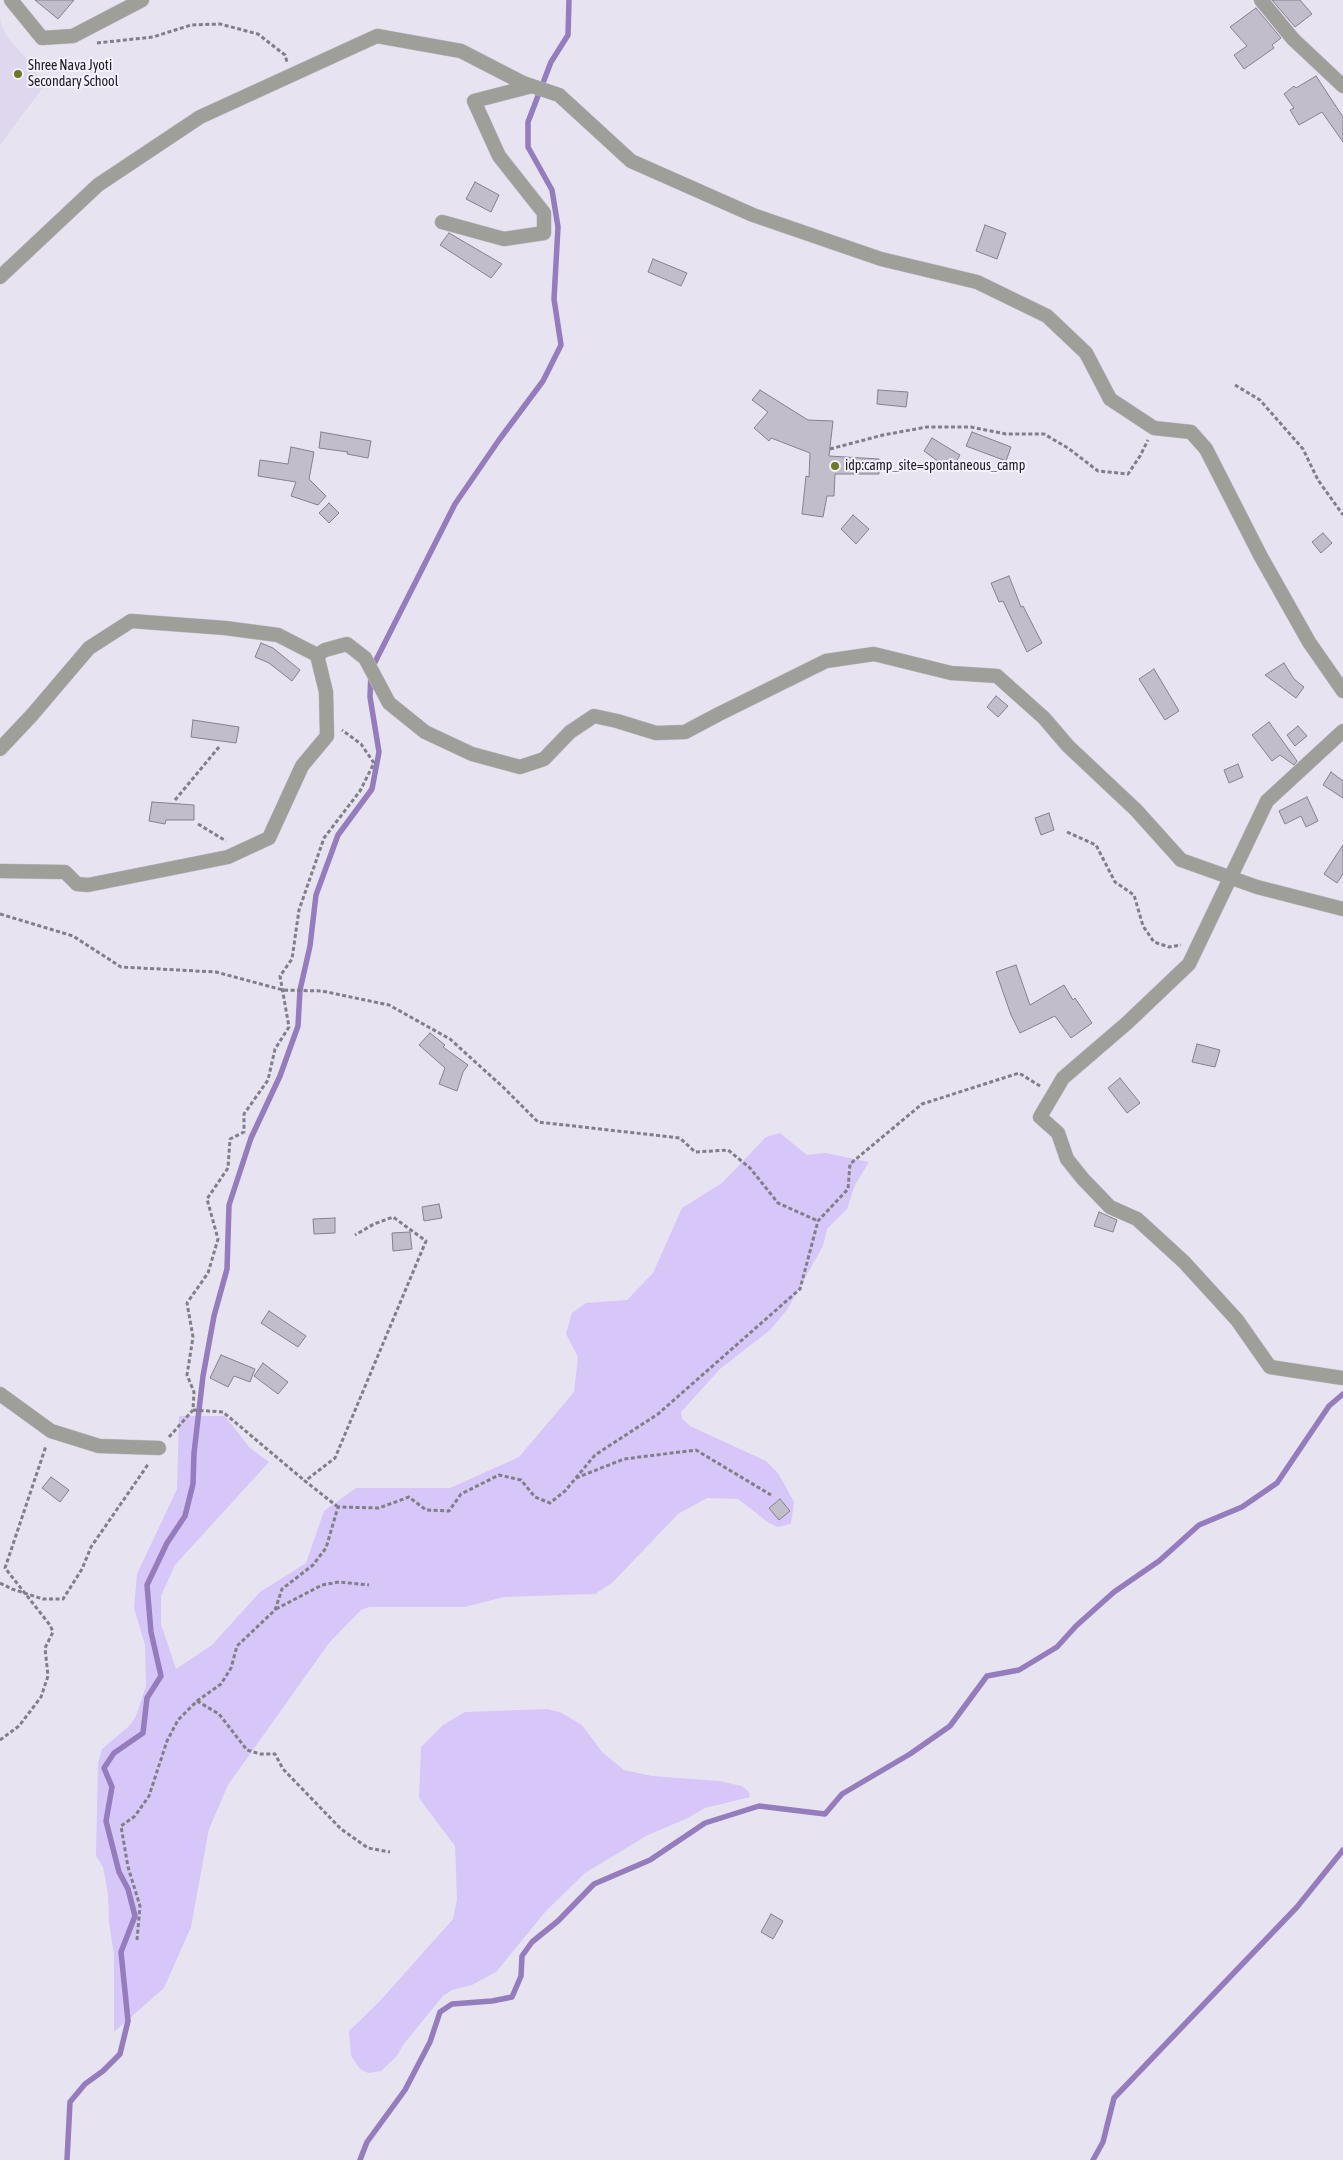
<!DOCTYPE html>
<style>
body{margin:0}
canvas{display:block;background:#e8e3f1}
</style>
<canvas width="1343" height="2160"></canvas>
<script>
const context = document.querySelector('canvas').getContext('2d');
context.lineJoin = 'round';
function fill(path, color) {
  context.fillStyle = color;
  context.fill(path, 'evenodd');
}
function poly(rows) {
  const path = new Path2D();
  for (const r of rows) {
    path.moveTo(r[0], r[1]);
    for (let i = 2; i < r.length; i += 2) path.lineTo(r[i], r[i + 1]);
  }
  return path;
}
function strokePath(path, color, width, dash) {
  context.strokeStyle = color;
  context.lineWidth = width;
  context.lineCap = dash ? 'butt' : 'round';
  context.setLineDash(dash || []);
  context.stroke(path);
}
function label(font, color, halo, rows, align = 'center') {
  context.font = font + ' "Asap Condensed",sans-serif';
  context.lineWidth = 4;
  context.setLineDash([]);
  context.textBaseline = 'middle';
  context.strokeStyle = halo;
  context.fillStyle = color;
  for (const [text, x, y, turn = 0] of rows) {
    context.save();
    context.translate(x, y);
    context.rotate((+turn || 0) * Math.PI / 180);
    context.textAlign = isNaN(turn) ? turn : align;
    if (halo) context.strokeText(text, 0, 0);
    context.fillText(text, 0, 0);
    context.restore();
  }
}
const built = poly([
 [0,20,5,34,29,62,44,86,0,145]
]);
const green = poly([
 [780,1133,807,1155,826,1153,869,1162,855,1185,847,1209,827,1229,823,1246,787,1310,770,1330,720,1369,681,1412,682,1418,690,1426,766,1461,778,1473,794,1502,791,1524,778,1527,769,1523,738,1499,707,1498,678,1514,612,1583,595,1594,504,1597,465,1607,369,1607,361,1610,329,1643,228,1785,209,1829,191,1927,164,1988,114,2032,114,1954,109,1923,108,1894,103,1867,96,1856,98,1763,102,1749,129,1726,136,1716,146,1686,145,1645,134,1608,137,1574,177,1489,179,1416,225,1416,250,1448,269,1462,175,1565,161,1596,161,1624,176,1669,212,1645,260,1592,306,1563,324,1511,356,1488,450,1488,519,1457,574,1392,578,1357,566,1334,572,1313,586,1303,627,1300,653,1273,682,1208,722,1183,766,1137],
 [547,1709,560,1712,582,1725,602,1752,624,1770,652,1776,719,1781,742,1786,749,1792,750,1797,705,1808,688,1818,648,1835,585,1873,546,1911,496,1972,472,1985,452,1990,443,1996,403,2045,397,2056,381,2071,368,2073,360,2069,351,2056,349,2031,379,2002,453,1919,457,1899,455,1846,419,1798,421,1747,443,1725,465,1712]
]);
const stream = poly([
 [67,2160,70,2102,85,2084,103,2071,120,2054,128,2021,121,1952,135,1916,128,1889,119,1872,106,1821,112,1787,104,1768,114,1753,143,1733,147,1698,161,1676,151,1632,147,1585,167,1543,185,1516,193,1484,194,1453,203,1376,214,1316,227,1269,229,1205,251,1138,280,1076,298,1026,300,990,310,946,316,895,338,835,372,789,379,752,370,697,371,670,455,504,499,440,543,381,561,345,554,299,558,227,552,190,528,147,528,122,551,62,568,35,569,0],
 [360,2160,367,2142,405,2090,430,2042,440,2012,452,2004,492,2001,512,1997,521,1976,522,1956,532,1942,558,1921,594,1884,650,1860,705,1823,759,1806,825,1814,842,1794,910,1754,950,1726,987,1676,1019,1670,1057,1647,1076,1626,1114,1592,1159,1561,1199,1525,1242,1507,1277,1483,1329,1406,1343,1394],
 [1093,2160,1103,2142,1114,2098,1297,1907,1343,1850]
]);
const building = poly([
 [35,0,74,0,58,19,35,0],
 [1272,0,1300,0,1312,14,1295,27,1272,0],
 [1256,8,1281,38,1272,45,1274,48,1244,69,1234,55,1247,46,1230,27,1256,8],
 [1316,76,1343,117,1343,142,1322,112,1299,125,1290,110,1294,108,1284,94,1294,86,1296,88,1316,76],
 [475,182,499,195,491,212,466,199,475,182],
 [985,225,1006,233,997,259,976,251,985,225],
 [449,233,502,264,491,278,440,245,449,233],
 [653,259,687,273,681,286,648,272,653,259],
 [760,390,808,420,833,421,829,456,879,459,879,474,835,474,834,496,827,496,823,517,802,514,806,476,809,477,810,453,771,438,769,441,754,428,768,412,752,400,760,390],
 [878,390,908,392,906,407,877,404,878,390],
 [321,432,371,441,368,458,347,454,348,452,319,448,321,432],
 [972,432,1011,447,1006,461,966,446,972,432],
 [932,438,960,455,951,471,924,451,932,438],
 [291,447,314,452,309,479,326,496,318,505,291,496,296,482,258,476,260,460,288,464,291,447],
 [329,503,339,513,329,523,319,513,329,503],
 [853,515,869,529,856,544,841,529,853,515],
 [1323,533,1332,543,1321,553,1312,542,1323,533],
 [1009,576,1021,607,1023,606,1042,643,1027,652,1003,601,999,602,991,583,1009,576],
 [261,643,273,648,300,670,292,681,269,663,255,657,261,643],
 [1284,663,1294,679,1304,687,1296,698,1265,675,1284,663],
 [1154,669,1179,711,1165,720,1139,679,1154,669],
 [996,696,1008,706,998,717,987,707,996,696],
 [193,720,239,727,236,743,191,737,193,720],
 [1269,722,1297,761,1294,765,1280,755,1272,761,1252,735,1269,722],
 [1298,726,1307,736,1295,746,1287,735,1298,726],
 [1238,764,1243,777,1229,783,1224,770,1238,764],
 [1331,772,1343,781,1343,798,1323,785,1331,772],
 [1307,797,1318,821,1306,827,1301,816,1285,824,1279,811,1307,797],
 [152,802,194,805,194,820,166,820,165,824,149,821,152,802],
 [1049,813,1054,830,1041,835,1035,818,1049,813],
 [1343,845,1343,874,1337,883,1324,874,1343,845],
 [1016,965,1030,1005,1064,985,1073,1000,1075,998,1092,1023,1071,1038,1055,1016,1020,1033,1011,1015,996,972,1016,965],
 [430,1033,445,1045,443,1047,468,1065,463,1072,457,1091,439,1084,445,1068,419,1045,430,1033],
 [1197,1044,1220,1050,1215,1067,1192,1062,1197,1044],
 [1120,1078,1140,1103,1127,1113,1108,1088,1120,1078],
 [439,1204,442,1218,424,1221,422,1207,439,1204],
 [1099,1212,1117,1220,1113,1232,1094,1226,1099,1212],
 [335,1218,335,1233,314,1234,313,1219,335,1218],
 [410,1232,412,1249,393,1251,392,1233,410,1232],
 [269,1311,306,1336,298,1347,261,1323,269,1311],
 [221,1355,255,1369,250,1382,234,1376,228,1387,210,1378,221,1355],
 [263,1363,288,1382,278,1394,254,1376,263,1363],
 [51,1477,69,1490,60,1502,42,1488,51,1477],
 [780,1499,790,1511,779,1520,769,1508,780,1499],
 [771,1914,783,1921,773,1939,761,1932,771,1914]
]);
const path = poly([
 [97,43,153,37,191,25,220,24,258,34,285,55,287,62],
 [1235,385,1260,400,1303,449,1318,480,1343,515],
 [830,449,883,435,927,427,971,427,1006,434,1044,434,1068,448,1098,471,1128,474,1140,456,1148,440],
 [175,800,219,747],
 [198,824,226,841],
 [1067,832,1096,845,1115,882,1134,895,1143,926,1154,942,1169,947,1181,945],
 [0,914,73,936,121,967,216,972,283,990,322,991,389,1005,450,1039,504,1088,538,1122,680,1138,695,1152,728,1150,750,1168,778,1203,818,1221],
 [193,1410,223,1412,305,1481],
 [169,1437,193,1410,194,1392,187,1375,193,1337,187,1303,208,1273,218,1239,207,1199,228,1168,230,1139,244,1132,244,1114,268,1080,275,1049,289,1027,280,976,292,959,299,910,324,838,360,791,374,763,361,744,342,730],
 [576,1478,624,1459,696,1450,771,1495],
 [338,1507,305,1481,335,1458,426,1241,393,1217,374,1224,355,1235],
 [0,1583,12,1589,43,1599,63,1599,82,1569,91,1547,149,1463],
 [276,1609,322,1585,339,1582,369,1585],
 [197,1701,219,1714,247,1750,260,1754,275,1754,283,1769,341,1829,368,1848,390,1852],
 [0,1740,19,1726,41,1697,48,1676,45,1648,53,1632,50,1625,5,1568,46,1446],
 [137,1940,140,1906,128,1867,121,1826,135,1816,149,1796,167,1741,178,1720,197,1701,221,1684,231,1668,237,1646,275,1610,282,1589,313,1565,326,1548,338,1507,379,1508,409,1497,426,1510,449,1511,461,1494,499,1475,521,1480,535,1497,550,1503,565,1491,595,1455,658,1414,800,1289,818,1221,848,1189,850,1164,922,1104,1019,1073,1040,1086]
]);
const minor = poly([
 [11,0,42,38,73,36,142,0],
 [1261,0,1293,39,1343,86],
 [442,222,504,239,544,233,544,213,499,156,474,101,532,86],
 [0,277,98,185,200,117,377,36,461,51,523,83,559,95,631,161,753,215,881,259,977,282,1047,316,1086,353,1110,399,1154,428,1191,432,1206,449,1260,555,1309,642,1343,691],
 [317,655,325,650,347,644,365,658,389,703,425,732,472,754,520,767,544,759,570,732,594,716,617,721,656,733,685,732,719,714,826,661,874,654,951,673,997,676,1044,718,1068,746,1136,810,1181,860,1257,887,1343,909],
 [1343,731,1267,801,1189,964,1127,1023,1063,1078,1040,1117,1058,1133,1067,1159,1083,1179,1110,1207,1137,1219,1184,1262,1237,1320,1270,1367,1343,1378],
 [0,749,32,715,89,648,131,621,225,628,278,635,317,655,326,692,327,736,302,766,269,838,228,857,88,885,77,884,65,872,0,871],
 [0,1394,51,1431,99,1446,159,1448]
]);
const markers = [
 [18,74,5,"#6b7824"],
 [835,466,5,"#6b7824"]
];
const poiNames = [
 ["Shree Nava Jyoti",28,66],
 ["Secondary School",28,82],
 ["idp:camp_site=spontaneous_camp",845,466]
];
fill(built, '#ded7ed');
fill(green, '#d7c7f8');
strokePath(stream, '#947cbd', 5.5);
fill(building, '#c1bdca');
strokePath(building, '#85818d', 1);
strokePath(minor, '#c4bfcc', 15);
strokePath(path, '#817e87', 3, [4, 2.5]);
strokePath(minor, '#9e9f99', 14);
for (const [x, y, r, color] of markers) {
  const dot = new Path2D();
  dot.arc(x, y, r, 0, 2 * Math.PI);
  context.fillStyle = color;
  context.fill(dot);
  strokePath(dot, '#f5f1ff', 2);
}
label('14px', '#1f1d22', '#f5f1ff', poiNames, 'left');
</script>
